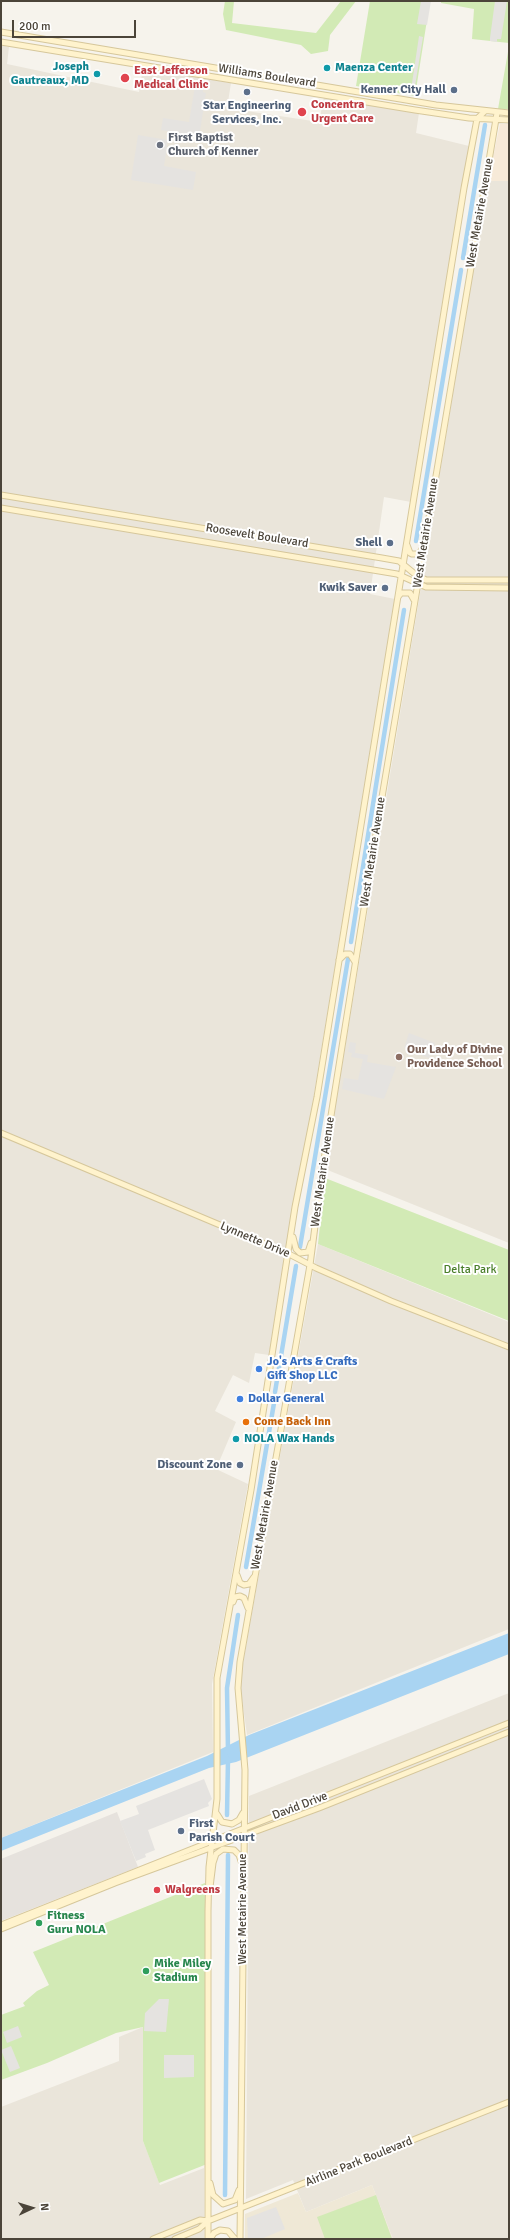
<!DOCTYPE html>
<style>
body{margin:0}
#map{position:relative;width:510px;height:2240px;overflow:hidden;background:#f6f3ec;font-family:Signika,sans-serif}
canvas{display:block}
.frame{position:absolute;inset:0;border:2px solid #4b4439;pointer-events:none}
.north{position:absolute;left:12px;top:2188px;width:40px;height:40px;-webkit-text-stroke:3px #fff;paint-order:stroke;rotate:86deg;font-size:11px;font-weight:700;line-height:16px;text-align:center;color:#4b4439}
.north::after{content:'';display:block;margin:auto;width:14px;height:18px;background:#4b4439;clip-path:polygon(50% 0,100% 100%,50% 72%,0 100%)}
.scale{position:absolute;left:12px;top:20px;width:124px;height:18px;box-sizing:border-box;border:2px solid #4b4439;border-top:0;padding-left:5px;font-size:12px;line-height:14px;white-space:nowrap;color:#4b4439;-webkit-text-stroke:3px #fff;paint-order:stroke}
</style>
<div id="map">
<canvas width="510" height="2240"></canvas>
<div class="frame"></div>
<div class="north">N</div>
<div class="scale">200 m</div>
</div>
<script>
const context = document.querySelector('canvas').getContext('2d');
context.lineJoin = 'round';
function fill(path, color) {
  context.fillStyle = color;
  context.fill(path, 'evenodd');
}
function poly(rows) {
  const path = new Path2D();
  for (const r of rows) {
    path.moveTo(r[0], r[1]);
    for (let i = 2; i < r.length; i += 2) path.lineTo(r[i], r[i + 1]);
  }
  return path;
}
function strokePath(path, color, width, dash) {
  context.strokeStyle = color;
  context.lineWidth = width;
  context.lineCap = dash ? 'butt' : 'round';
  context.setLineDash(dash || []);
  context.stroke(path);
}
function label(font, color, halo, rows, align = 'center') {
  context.font = font + ' Signika,sans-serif';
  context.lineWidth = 4;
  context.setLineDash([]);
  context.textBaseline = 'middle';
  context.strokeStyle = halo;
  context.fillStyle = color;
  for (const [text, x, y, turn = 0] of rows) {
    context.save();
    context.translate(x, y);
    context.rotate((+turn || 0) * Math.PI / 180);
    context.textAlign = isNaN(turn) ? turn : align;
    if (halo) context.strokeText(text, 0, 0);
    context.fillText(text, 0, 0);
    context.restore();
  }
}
const residential = poly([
 [1,45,9,47,7,64,139,92,143,68,231,83,227,108,319,122,324,97,419,113,416,133,469,146,411,502,384,497,370,594,395,599,312,1107,288,1233,269,1355,255,1353,249,1383,233,1375,215,1411,236,1422,216,1469,248,1484,212,1684,213,1752,1,1838],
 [488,181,509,181,509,1243,325,1169],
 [318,1244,509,1322,509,1629,247,1735,240,1685,241,1674],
 [509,1693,509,2239,393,2239,372,2185,306,2212,293,2180,246,2199,249,1796],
 [143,2027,143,2141,160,2185,204,2168,204,2239,1,2239,1,2107,119,2061,119,2037]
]);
const commercial = poly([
 [500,124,509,124,509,181,488,181]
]);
const industrial = poly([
 [117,1812,138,1867,1,1921,1,1859]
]);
const education = poly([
 [372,2185,393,2239,245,2239,245,2214,298,2193,306,2212]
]);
const green = poly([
 [225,1,234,1,232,23,316,33,341,1,356,1,330,35,328,51,311,54,301,45,226,30,223,14],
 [370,1,430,1,415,96,356,86],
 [441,1,509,1,509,43,472,39,474,9,441,3],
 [509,46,509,109,498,109],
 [325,1178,509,1250,509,1321,318,1244],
 [205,1883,207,2164,159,2183,143,2141,143,2027,116,2033,47,2063,1,2080,1,2015,25,2006,23,2003,37,1991,49,1985,33,1952],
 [376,2195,392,2239,325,2239,317,2217]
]);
const parking = poly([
 [421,1,431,1,427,25,417,24],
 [495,1,507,1,501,39,497,39,497,42,490,41,490,38],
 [419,36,423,37,414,92,411,90],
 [195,86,203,88,203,92,206,93,199,137,161,130,163,118,189,122],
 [138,135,168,140,164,166,196,172,193,190,131,180],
 [409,1033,435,1043,429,1058,404,1048],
 [350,1042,356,1043,355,1053,368,1055,367,1062,396,1067,384,1099,342,1089,344,1078,358,1080,363,1059,351,1057,352,1053,348,1052],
 [204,1779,212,1799,208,1803,209,1806,148,1830,155,1850,145,1854,146,1857,136,1861,120,1821,139,1814,136,1806],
 [159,1999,169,1999,166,2032,144,2031,145,2013],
 [18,2026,22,2037,7,2043,3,2032],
 [11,2046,20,2068,10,2072,1,2050],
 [164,2055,194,2055,194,2077,164,2078],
 [276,2207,285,2229,261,2239,248,2239,247,2218]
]);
const water = poly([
 [509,1633,509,1654,236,1762,209,1768,1,1851,1,1838,207,1756,249,1735]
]);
const canal = poly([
 [463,258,485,125],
 [416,541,461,270],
 [351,942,404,610],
 [300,1247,348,959],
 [275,1392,296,1266],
 [246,1567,274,1403],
 [228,1752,227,1688,238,1615],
 [227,1815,228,1759],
 [225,2195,228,1855]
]);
const secondary = poly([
 [1,32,436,105,509,113],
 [1,42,415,110,469,118,509,120],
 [1,495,382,558,399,561,416,575,426,580,509,580],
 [1,508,397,574,426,587,509,588],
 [407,545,410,553,412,554,419,554,423,547],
 [398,597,401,593,410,593,414,600],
 [339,960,345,954,350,954,355,962],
 [1,1133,289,1254,316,1268,391,1301,509,1347],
 [293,1237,296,1249,300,1253,308,1252,311,1243],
 [237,1575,240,1583,244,1585,249,1584,254,1577],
 [233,1602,235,1597,240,1596,244,1598,248,1608],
 [217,1814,222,1822,232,1824,239,1820,243,1813],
 [210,1887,213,1863,216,1854,223,1849,234,1850,239,1855,242,1864],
 [1,1925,509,1723],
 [1,1929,115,1883,319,1808,509,1732],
 [210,2183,213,2195,223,2204,235,2200,239,2190],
 [153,2239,200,2220,208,2221],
 [175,2239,199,2229,208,2221,509,2102],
 [208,2239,208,1911,209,1867,217,1799,217,1678,251,1490,295,1207,317,1097,464,188,477,119,485,111],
 [210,2239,214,2233,220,2230,228,2231,235,2239],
 [240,2239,245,1770,238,1688,240,1662,310,1265,322,1172,379,815,497,113]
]);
const markers = [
 [327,68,4,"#0f9aa8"],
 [97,74,4,"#0f9aa8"],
 [125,78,5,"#e0444e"],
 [454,90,4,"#5c6f8a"],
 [247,92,4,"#5c6f8a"],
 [302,112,5,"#e0444e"],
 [160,145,4,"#6b7280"],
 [390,543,4,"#5c6f8a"],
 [385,588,4,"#5c6f8a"],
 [399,1057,4,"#8d6e63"],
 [259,1369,4,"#3f7fe0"],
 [240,1399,4,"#3f7fe0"],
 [246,1422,4,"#e8710a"],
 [236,1439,4,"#0f9aa8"],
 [240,1465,4,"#5c6f8a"],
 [181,1831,4,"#5c6f8a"],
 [157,1890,4,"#e0444e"],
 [39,1923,4,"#2e9e5b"],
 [146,1971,4,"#2e9e5b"]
];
const cultureNames = [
 ["Joseph",89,67,"right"],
 ["Gautreaux, MD",89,81,"right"],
 ["Maenza Center",335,68],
 ["NOLA Wax Hands",244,1439]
];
const healthNames = [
 ["East Jefferson",134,71],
 ["Medical Clinic",134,85],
 ["Concentra",311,105],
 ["Urgent Care",311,119],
 ["Walgreens",165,1890]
];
const streetNames = [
 ["Williams Boulevard",267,76,9],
 ["West Metairie Avenue",480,213,-80],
 ["West Metairie Avenue",426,533,-81],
 ["Roosevelt Boulevard",257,536,9],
 ["West Metairie Avenue",373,852,-81],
 ["West Metairie Avenue",323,1172,-82],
 ["Lynnette Drive",255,1240,23],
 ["West Metairie Avenue",265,1515,-80],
 ["David Drive",300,1806,-21],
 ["West Metairie Avenue",243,1909,-90],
 ["Airline Park Boulevard",359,2162,-22]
];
const serviceNames = [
 ["Kenner City Hall",446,90],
 ["Star Engineering",247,106,"center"],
 ["Services, Inc.",247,120,"center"],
 ["Shell",382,543],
 ["Kwik Saver",377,588],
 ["Discount Zone",232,1465],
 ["First",189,1824,"left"],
 ["Parish Court",189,1838,"left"]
];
const worshipNames = [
 ["First Baptist",168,138],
 ["Church of Kenner",168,152]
];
const educationNames = [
 ["Our Lady of Divine",407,1050],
 ["Providence School",407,1064]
];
const parkNames = [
 ["Delta Park",470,1270]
];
const shopNames = [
 ["Jo's Arts & Crafts",267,1362],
 ["Gift Shop LLC",267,1376],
 ["Dollar General",248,1399]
];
const foodNames = [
 ["Come Back Inn",254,1422]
];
const leisureNames = [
 ["Fitness",47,1916],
 ["Guru NOLA",47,1930],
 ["Mike Miley",154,1964],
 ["Stadium",154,1978]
];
fill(residential, '#eae5da');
fill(commercial, '#f7ead8');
fill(industrial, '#e6e2dd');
fill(education, '#efe8d6');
fill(green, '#d2eab5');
fill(parking, '#e5e3e0');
fill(water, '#a9d4f2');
strokePath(canal, '#a9d4f2', 4.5);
strokePath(secondary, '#d6c79b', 7);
strokePath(secondary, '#fff3cd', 5);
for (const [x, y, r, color] of markers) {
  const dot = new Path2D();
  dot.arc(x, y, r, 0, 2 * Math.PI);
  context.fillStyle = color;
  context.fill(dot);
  strokePath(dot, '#fff', 1.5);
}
label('bold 12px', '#0d838f', '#fff', cultureNames, 'left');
label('bold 12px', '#be3a42', '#fff', healthNames, 'left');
label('12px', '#4b4439', '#fff', streetNames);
label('bold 12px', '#4e5e75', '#fff', serviceNames, 'right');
label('bold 12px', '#5b616d', '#fff', worshipNames, 'left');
label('bold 12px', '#785e54', '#fff', educationNames, 'left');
label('12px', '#4a7f2a', '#fff', parkNames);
label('bold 12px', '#366cbe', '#fff', shopNames, 'left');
label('bold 12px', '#c56008', '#fff', foodNames, 'left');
label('bold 12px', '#27864d', '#fff', leisureNames, 'left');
</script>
